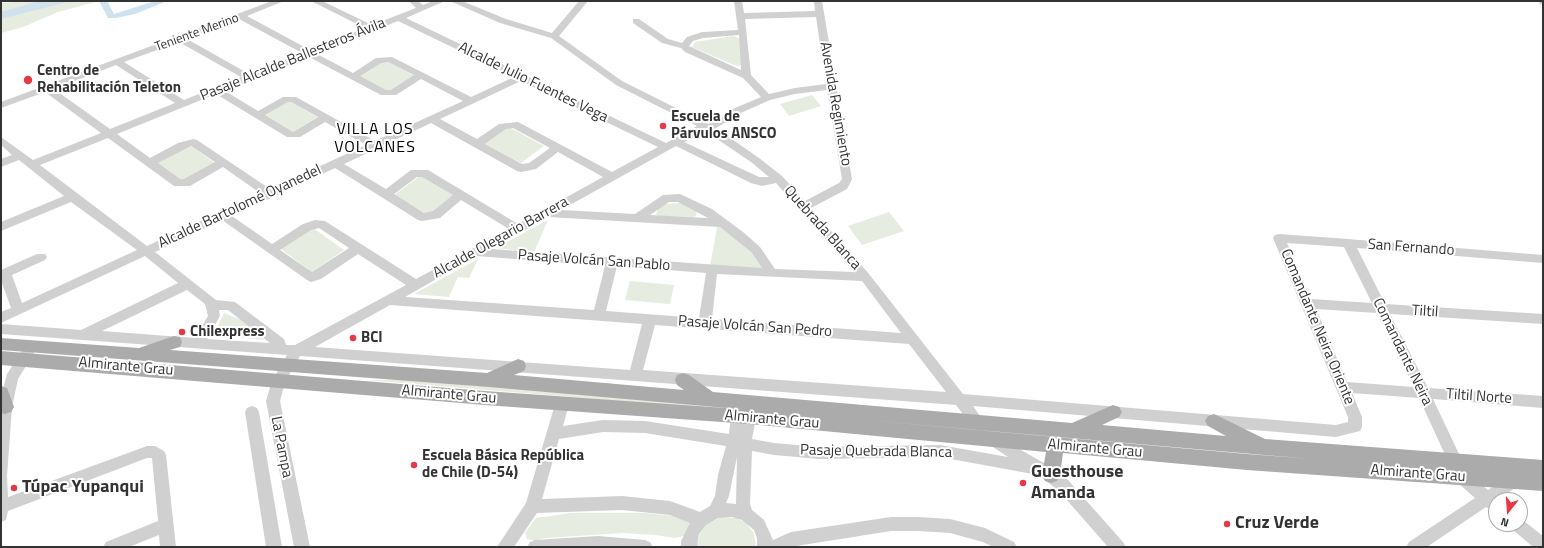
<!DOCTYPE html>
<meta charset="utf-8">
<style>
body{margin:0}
#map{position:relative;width:1544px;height:548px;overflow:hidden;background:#fff;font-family:"Titillium Web",sans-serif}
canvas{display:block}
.frame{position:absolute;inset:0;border:2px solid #333;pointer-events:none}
.north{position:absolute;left:1488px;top:492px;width:40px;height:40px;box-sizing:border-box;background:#fff;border:1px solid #adadad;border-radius:50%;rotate:197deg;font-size:11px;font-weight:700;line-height:16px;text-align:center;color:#333}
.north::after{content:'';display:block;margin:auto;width:14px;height:18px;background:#e63946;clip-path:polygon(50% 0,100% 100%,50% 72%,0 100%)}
</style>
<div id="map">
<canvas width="1544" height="548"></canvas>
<div class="frame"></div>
<div class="north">N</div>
</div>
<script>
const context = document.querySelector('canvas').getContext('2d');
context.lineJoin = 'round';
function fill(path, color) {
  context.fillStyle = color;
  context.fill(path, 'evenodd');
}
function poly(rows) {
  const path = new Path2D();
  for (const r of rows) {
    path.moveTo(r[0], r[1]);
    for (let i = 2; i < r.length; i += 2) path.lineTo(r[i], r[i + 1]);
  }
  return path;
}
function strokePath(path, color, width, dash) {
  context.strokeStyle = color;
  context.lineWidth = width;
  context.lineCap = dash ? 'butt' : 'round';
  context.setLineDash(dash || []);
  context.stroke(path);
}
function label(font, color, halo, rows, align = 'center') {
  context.font = font + ' "Titillium Web",sans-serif';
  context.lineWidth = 4;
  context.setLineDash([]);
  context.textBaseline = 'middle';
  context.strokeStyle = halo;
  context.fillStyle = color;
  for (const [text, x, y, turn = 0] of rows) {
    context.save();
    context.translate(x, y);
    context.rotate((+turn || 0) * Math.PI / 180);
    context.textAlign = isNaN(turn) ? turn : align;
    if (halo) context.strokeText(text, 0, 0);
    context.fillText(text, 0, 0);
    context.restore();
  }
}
const green = poly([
 [31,1,99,1,58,12,23,27,1,33,1,3],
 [734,36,740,39,741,65,739,66,734,65,692,47,695,42],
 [384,60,415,76,389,92,358,76],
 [812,95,821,106,789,116,780,104],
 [289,101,317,117,293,132,265,115],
 [509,127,544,146,521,163,485,144],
 [189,145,215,163,182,182,156,163],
 [420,176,454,195,428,215,394,195],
 [681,203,697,211,696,216,694,217,658,216,656,214,659,207,666,204],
 [889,212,904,231,862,245,848,226],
 [548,220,534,252,496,248],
 [717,227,720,227,753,254,763,269,710,266],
 [313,228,344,250,312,272,281,249],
 [478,259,469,278,458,277,449,297,414,294],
 [630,281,674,285,670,304,625,300],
 [224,313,239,319,262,336,264,340,216,335,215,332],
 [366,380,421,380,865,415,706,408],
 [571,513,646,513,674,516,689,522,691,527,684,536,675,538,655,535,623,533,545,538,535,541,527,539,525,533,536,518],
 [721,517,736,518,745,522,754,533,756,547,697,547,700,533,707,524]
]);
const water = poly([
 [40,1,71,1,1,19,1,12]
]);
const canal = poly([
 [99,1,107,1,114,14,155,1,167,1,135,14,116,18,108,18,99,1]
]);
const minor = poly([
 [272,1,284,1,247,16,310,50,365,28,311,1,322,1,372,25,416,8,409,1,418,1,423,5,433,1,445,1,406,18,666,143,697,126,616,85,551,38,500,23,450,1,462,1,506,19,552,33,579,1,588,1,559,36,622,81,708,124,735,108,761,97,743,78,685,52,681,48,662,43,633,23,633,19,639,19,668,39,682,43,687,37,702,32,738,30,734,1,742,1,744,13,815,11,814,1,822,1,852,179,847,189,811,208,869,274,963,394,1336,425,1348,422,1348,417,1273,238,1275,235,1279,234,1348,239,1543,255,1543,263,1357,248,1385,304,1543,314,1543,324,1390,314,1428,388,1543,396,1543,408,1433,399,1468,473,1488,490,1513,474,1518,476,1520,481,1518,486,1499,499,1500,500,1496,500,1496,513,1486,507,1427,547,1406,547,1409,542,1475,498,1458,483,1419,398,1352,393,1362,417,1362,427,1360,431,1336,437,973,406,987,426,985,430,980,432,975,430,956,405,300,356,285,382,280,401,310,547,294,547,266,401,272,381,287,355,1,334,1,324,81,330,178,283,145,256,1,323,1,312,11,308,1,280,1,270,37,254,45,254,47,257,45,260,12,275,22,303,137,250,71,202,1,231,1,222,64,196,19,160,1,167,1,159,12,155,1,145,1,137,33,160,101,133,45,92,1,108,1,102,272,1],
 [816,17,826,84,795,88,769,94,751,75,745,19,816,17],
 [239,19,302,53,249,74,187,39,239,19],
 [398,21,514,77,471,97,392,57,376,58,353,73,317,54,398,21],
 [739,35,741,70,689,46,693,41,703,38,739,35],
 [179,42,241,77,184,100,124,62,179,42],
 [309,57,381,95,396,95,421,79,463,101,375,141,296,97,283,97,258,111,225,91,309,57],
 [388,62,414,75,391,90,386,90,360,76,381,63,388,62],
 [116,65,175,103,110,129,54,89,116,65],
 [521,81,658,147,612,172,518,122,499,124,477,139,440,119,521,81],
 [827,90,842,179,839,183,805,201,782,176,759,158,716,128,743,112,770,100,795,94,827,90],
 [216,94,287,137,300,137,325,122,366,145,270,189,197,140,193,139,178,143,150,158,117,134,216,94],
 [288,102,291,102,318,117,293,132,265,115,288,102],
 [431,123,517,171,521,172,536,169,558,152,603,177,518,224,428,170,411,170,386,189,344,164,431,123],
 [513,128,550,148,529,163,522,164,485,144,506,129,513,128],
 [705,131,751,162,769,177,759,177,684,142,705,131],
 [108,138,174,186,190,186,223,167,260,193,147,246,40,165,108,138],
 [191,146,215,162,184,179,180,179,158,163,191,146],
 [676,146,751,183,762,186,776,183,854,272,775,269,760,247,743,232,712,209,680,194,663,195,635,214,561,210,676,146],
 [335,168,418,220,422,221,440,218,461,200,509,229,416,279,325,221,315,220,303,224,272,244,232,216,335,168],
 [417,177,422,177,453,195,433,211,424,213,394,194,417,177],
 [669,202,678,202,708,218,650,215,669,202],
 [548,217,720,227,752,253,762,268,491,249,548,217],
 [222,220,307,280,311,282,321,279,358,254,406,285,295,345,286,345,284,339,235,302,216,300,155,252,222,220],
 [319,228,349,248,312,272,280,250,311,230,319,228],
 [1287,243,1344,247,1372,303,1311,299,1287,243],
 [477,256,605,266,594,310,405,297,477,256],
 [617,266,706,273,699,318,606,311,617,266],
 [717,274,862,281,901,333,712,319,717,274],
 [187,290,205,304,208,316,195,338,102,331,187,290],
 [390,305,642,324,630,370,315,347,390,305],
 [1316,309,1377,313,1414,387,1347,382,1316,309],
 [219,310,228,310,270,343,207,339,220,316,219,310],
 [655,325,909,344,946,392,643,370,655,325],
 [1538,1,1543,1,1543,5,1540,4,1538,1],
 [28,348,33,349,34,353,18,379,12,407,7,476,8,497,147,446,155,446,164,451,166,455,176,547,160,547,159,535,129,547,103,547,106,542,158,521,152,458,147,458,8,511,6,520,1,522,1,396,7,374,23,349,28,348],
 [562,398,567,400,569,404,563,426,603,420,645,421,729,434,731,416,733,412,738,410,744,414,749,411,754,413,756,417,752,439,774,443,820,447,940,445,1008,457,990,445,988,441,990,437,995,435,1056,470,1068,480,1123,542,1126,547,1108,547,1058,490,1038,475,940,457,820,459,774,455,752,451,750,504,752,510,764,520,773,540,791,532,891,517,918,517,950,519,985,528,1014,542,1017,547,993,547,983,542,950,533,918,531,891,531,790,547,757,547,757,538,754,530,742,520,732,517,718,518,706,525,699,534,697,547,681,547,681,541,690,523,670,515,622,510,537,513,514,547,497,547,526,503,555,404,557,400,562,398],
 [603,432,645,433,726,446,718,475,715,496,710,506,700,512,670,501,622,496,542,499,559,439,603,432],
 [737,457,736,504,726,503,729,496,737,457],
 [252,406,257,408,259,412,282,547,266,547,245,412,247,408,252,406],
 [1520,518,1543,536,1543,547,1533,547,1512,529,1509,524,1520,524,1520,518],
 [598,536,645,540,650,542,653,547,527,547,530,542,535,540,598,536]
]);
const major = poly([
 [174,336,180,337,182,342,180,347,170,350,487,373,518,359,524,361,526,366,524,371,514,375,684,390,677,385,675,380,677,375,683,373,689,375,713,392,1072,423,1113,405,1119,407,1122,412,1119,417,1102,425,1226,436,1208,426,1205,421,1208,416,1214,414,1265,439,1543,460,1543,491,1247,470,1063,453,1060,475,1057,481,1051,483,1045,481,1042,475,1046,452,749,424,485,405,1,365,1,351,485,391,739,409,489,387,1,350,1,338,139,348,174,336],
 [853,419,1264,455,1313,459,1247,454,853,419],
 [1,386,7,388,14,407,11,412,5,414,1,413,1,386]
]);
const markers = [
 [28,80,5,"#e63946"],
 [663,126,4,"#e63946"],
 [182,332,4,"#e63946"],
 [353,338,4,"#e63946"],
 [414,465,4,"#e63946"],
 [1023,483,4,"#e63946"],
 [14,488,4,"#e63946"],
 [1227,524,4,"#e63946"]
];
const farStreetnames = [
 ["Teniente Merino",197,33,-20]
];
const streetNames = [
 ["Pasaje Alcalde Ballesteros Ávila",293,60,-22],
 ["Alcalde Julio Fuentes Vega",533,83,26],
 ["Avenida Regimiento",835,104,80],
 ["Alcalde Bartolomé Oyanedel",240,207,-25],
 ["Quebrada Blanca",822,228,48],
 ["Alcalde Olegario Barrera",501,238,-29],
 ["San Fernando",1411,248,4],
 ["Pasaje Volcán San Pablo",594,261,4],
 ["Tiltil",1425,312,4],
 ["Pasaje Volcán San Pedro",755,327,4],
 ["Comandante Neira Oriente",1317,327,67],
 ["Comandante Neira",1402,352,64],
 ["Almirante Grau",126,367,5],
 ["Almirante Grau",449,395,5],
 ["Tiltil Norte",1479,397,4],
 ["Almirante Grau",772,420,5],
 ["La Pampa",281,447,79],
 ["Almirante Grau",1095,449,5],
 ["Pasaje Quebrada Blanca",876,452,1],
 ["Almirante Grau",1418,474,4]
];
const poiNames = [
 ["Centro de",37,71],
 ["Rehabilitación Teleton",37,88],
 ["Escuela de",671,117],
 ["Párvulos ANSCO",671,134],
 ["Chilexpress",190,332],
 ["BCI",361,338],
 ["Escuela Básica República",422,456],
 ["de Chile (D-54)",422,473]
];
const neighbourhoodNames = [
 ["VILLA LOS",375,130],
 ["VOLCANES",375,148]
];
const nearPoinames = [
 ["Guesthouse",1031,473],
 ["Amanda",1031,494],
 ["Túpac Yupanqui",22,488],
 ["Cruz Verde",1235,524]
];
fill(green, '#e6ecdf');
fill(water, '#cfe2ee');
fill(canal, '#cfe2ee');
fill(minor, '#d0d0d0');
fill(major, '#ababab');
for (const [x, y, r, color] of markers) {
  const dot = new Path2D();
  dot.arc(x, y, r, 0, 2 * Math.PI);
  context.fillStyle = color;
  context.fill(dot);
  strokePath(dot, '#fff', 1.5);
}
label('13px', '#333', '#fff', farStreetnames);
label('15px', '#333', '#fff', streetNames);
label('bold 15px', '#333', '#fff', poiNames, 'left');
context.letterSpacing = '1px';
label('16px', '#000', '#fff', neighbourhoodNames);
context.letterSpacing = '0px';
label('bold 18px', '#333', '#fff', nearPoinames, 'left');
</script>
